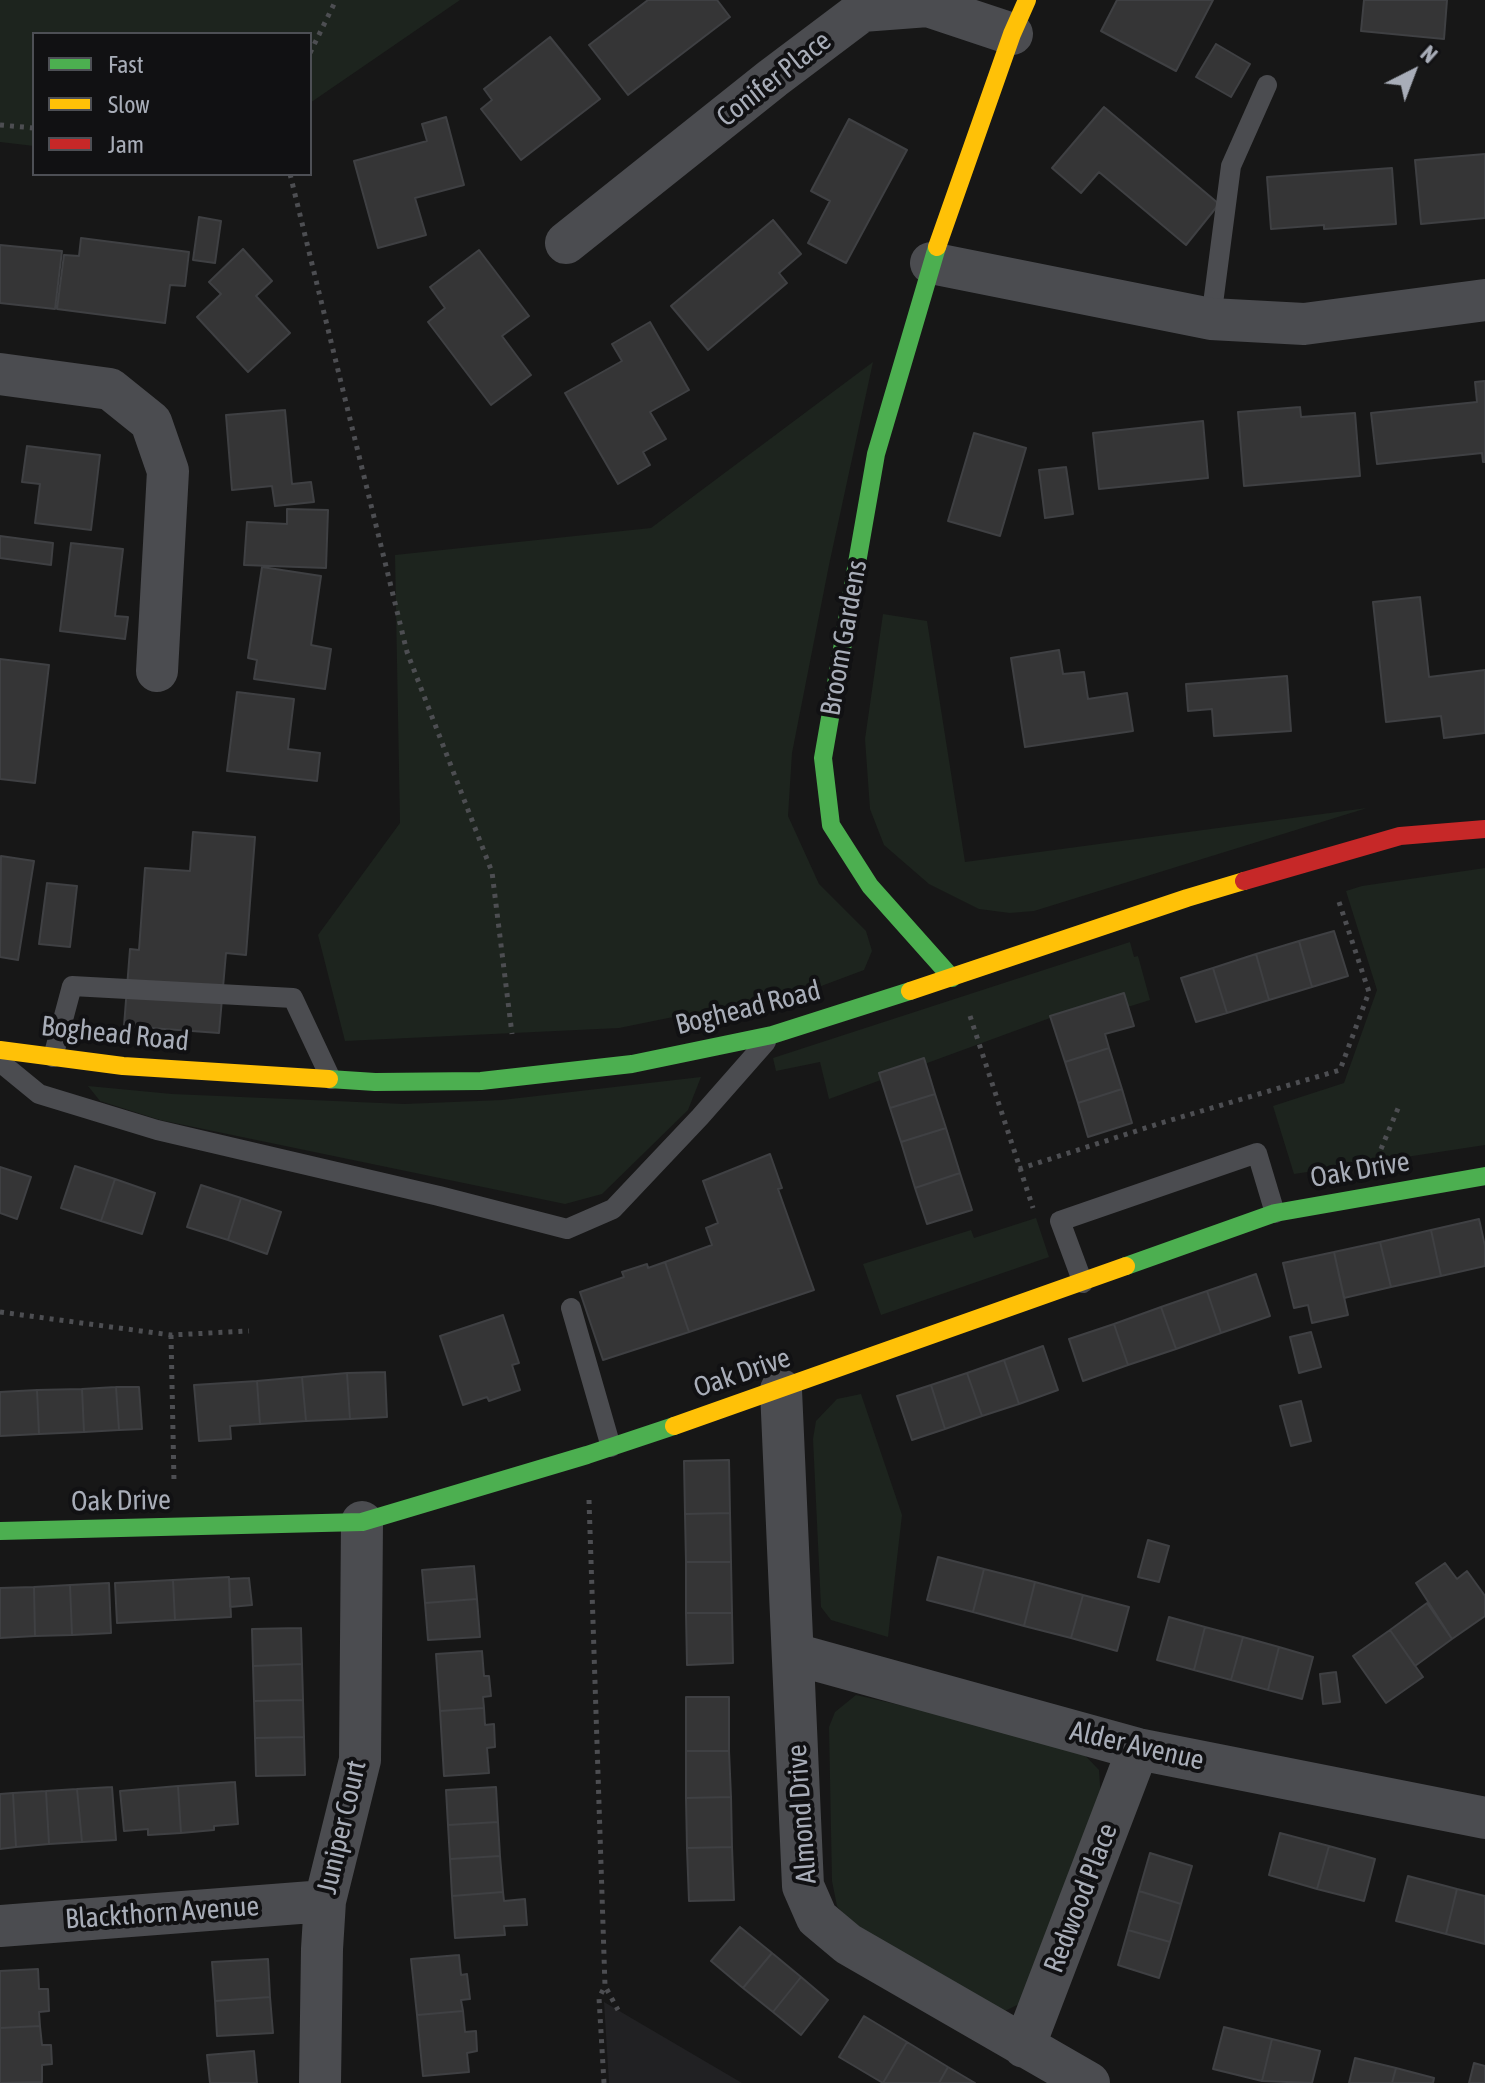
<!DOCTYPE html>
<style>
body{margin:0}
#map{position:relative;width:1485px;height:2083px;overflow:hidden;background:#171717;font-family:"Asap Condensed",sans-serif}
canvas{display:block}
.legend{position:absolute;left:32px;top:32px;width:280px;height:144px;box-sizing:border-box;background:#111113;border:2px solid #4d4f55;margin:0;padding:10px 14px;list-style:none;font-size:24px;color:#a8adb8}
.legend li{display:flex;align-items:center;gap:16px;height:40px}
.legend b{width:40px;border:2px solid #4d4f55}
.north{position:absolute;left:1373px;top:32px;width:80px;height:80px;-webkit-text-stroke:6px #111113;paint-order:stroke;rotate:42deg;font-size:22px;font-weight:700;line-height:32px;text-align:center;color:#a8adb8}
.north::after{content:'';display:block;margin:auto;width:28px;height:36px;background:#a8adb8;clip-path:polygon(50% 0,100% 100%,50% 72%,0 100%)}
</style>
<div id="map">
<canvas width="1485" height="2083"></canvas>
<ul class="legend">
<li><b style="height:10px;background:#4caf50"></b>Fast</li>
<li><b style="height:10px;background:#ffc107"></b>Slow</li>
<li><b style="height:10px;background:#c62828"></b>Jam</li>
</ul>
<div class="north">N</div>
</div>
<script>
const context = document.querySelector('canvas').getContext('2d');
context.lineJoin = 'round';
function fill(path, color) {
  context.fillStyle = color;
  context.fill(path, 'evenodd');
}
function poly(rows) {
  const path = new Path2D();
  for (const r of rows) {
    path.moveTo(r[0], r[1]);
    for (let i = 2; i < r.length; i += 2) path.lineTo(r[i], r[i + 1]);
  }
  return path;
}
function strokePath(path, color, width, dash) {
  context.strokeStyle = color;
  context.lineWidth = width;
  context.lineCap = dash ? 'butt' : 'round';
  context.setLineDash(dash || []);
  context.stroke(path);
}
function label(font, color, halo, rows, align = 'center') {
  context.font = font + ' "Asap Condensed",sans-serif';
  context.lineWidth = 8;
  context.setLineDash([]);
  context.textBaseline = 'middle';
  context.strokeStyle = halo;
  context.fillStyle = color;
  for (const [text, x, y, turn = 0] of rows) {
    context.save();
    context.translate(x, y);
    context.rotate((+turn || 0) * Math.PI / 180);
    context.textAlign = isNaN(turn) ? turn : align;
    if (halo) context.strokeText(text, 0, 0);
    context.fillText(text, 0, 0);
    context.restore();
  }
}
const built = poly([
 [604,2002,742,2083,609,2083]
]);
const green = poly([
 [0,0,460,0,310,103,310,34,34,34,34,146,0,142],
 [873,362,829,565,792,753,788,816,819,884,866,931,872,951,864,970,816,988,619,1028,345,1041,318,935,400,823,395,555,651,528],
 [883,614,927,621,965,862,1367,808,1034,911,1010,913,979,909,929,884,884,845,870,809,865,739],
 [1485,868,1485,1145,1294,1174,1273,1106,1344,1083,1377,990,1346,891,1362,886],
 [1130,942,1134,957,1138,956,1150,1000,1055,1030,1050,1018,829,1099,820,1062,776,1071,773,1058],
 [701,1077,688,1110,602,1194,565,1204,160,1120,100,1101,88,1086,172,1094,404,1104,502,1100],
 [1036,1218,1049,1257,881,1315,863,1264,971,1230,974,1238],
 [861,1394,902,1515,888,1637,831,1620,821,1607,813,1439,816,1421,837,1399],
 [856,1695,1075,1745,1099,1770,1101,1800,1021,2003,1001,2013,856,1929,837,1906,832,1881,829,1727,835,1712]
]);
const building = poly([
 [648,0,717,0,730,17,628,95,589,45,648,0],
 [1117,0,1213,0,1176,71,1101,31,1117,0],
 [1364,0,1447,0,1444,39,1361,31,1364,0],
 [550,37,600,99,521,160,481,109,492,100,484,89,550,37],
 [1216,44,1250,64,1231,97,1196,77,1216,44],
 [1104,107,1219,204,1186,245,1099,172,1081,193,1052,168,1104,107],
 [446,117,464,185,415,198,426,235,378,248,354,161,427,141,422,124,446,117],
 [849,119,907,150,846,263,808,243,830,201,811,191,849,119],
 [1485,154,1485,218,1421,224,1415,160,1485,154],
 [1392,168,1396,224,1324,229,1324,225,1271,229,1267,177,1392,168],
 [199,217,221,221,215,263,193,260,199,217],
 [773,220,801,254,779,273,787,283,708,350,671,306,773,220],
 [81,238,189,252,185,286,170,285,165,323,57,309,64,255,79,256,81,238],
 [0,245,62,251,55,309,0,303,0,245],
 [243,249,272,281,256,296,290,333,248,372,197,317,221,294,209,282,243,249],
 [479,250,529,316,502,336,531,375,491,405,428,322,445,308,430,287,479,250],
 [650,322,689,390,650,412,666,439,643,452,650,465,618,484,565,393,622,361,612,344,650,322],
 [1485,381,1485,462,1483,462,1482,453,1377,464,1371,413,1477,402,1475,382,1485,381],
 [1300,407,1301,417,1355,413,1360,476,1244,486,1238,412,1300,407],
 [285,410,292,484,311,482,314,502,275,506,272,486,232,490,226,415,285,410],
 [1203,421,1208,478,1099,489,1093,433,1203,421],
 [974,433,1026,448,1000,536,948,521,974,433],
 [27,446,100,455,91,530,35,523,40,484,22,482,27,446],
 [1066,467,1073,514,1045,518,1039,470,1066,467],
 [287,509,328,510,326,568,244,565,247,522,287,524,287,509],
 [0,536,53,543,51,565,0,558,0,536],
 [71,543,123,549,115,616,128,617,125,639,60,631,71,543],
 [262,567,321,576,311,645,331,649,325,689,254,679,257,660,248,658,262,567],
 [1420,597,1429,677,1485,670,1485,733,1444,738,1441,716,1386,722,1373,602,1420,597],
 [1059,650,1063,674,1084,672,1088,699,1127,693,1133,731,1025,747,1011,658,1059,650],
 [0,659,49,665,35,783,0,779,0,659],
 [1287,676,1291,731,1214,736,1212,709,1188,711,1186,684,1287,676],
 [237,692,294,699,288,749,320,753,317,781,227,771,237,692],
 [193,832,255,837,246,955,226,953,219,1033,124,1026,130,949,139,950,145,868,190,871,193,832],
 [1,856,34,861,18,960,0,957,1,856],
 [47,883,77,886,70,947,39,944,47,883],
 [1334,931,1348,976,1312,987,1299,941,1334,931],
 [1299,941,1312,987,1269,1000,1256,954,1299,941],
 [1256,954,1269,1000,1227,1013,1213,968,1256,954],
 [1213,968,1227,1013,1196,1022,1181,978,1213,968],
 [1124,993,1134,1026,1105,1034,1109,1048,1065,1062,1050,1016,1124,993],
 [1109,1048,1122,1089,1078,1103,1065,1062,1109,1048],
 [924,1058,935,1094,890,1108,879,1073,924,1058],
 [1122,1089,1132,1123,1088,1137,1078,1103,1122,1089],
 [935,1094,946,1128,901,1142,890,1108,935,1094],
 [946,1128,960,1173,915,1188,901,1142,946,1128],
 [770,1154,782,1188,778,1189,814,1290,689,1332,665,1262,712,1245,706,1228,718,1223,703,1181,770,1154],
 [75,1166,115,1179,101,1221,61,1208,75,1166],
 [0,1167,31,1177,17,1219,0,1213,0,1167],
 [960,1173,972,1210,927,1224,915,1188,960,1173],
 [115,1179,155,1193,142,1234,101,1221,115,1179],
 [201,1185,241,1198,228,1240,187,1227,201,1185],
 [241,1198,281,1212,267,1254,228,1240,241,1198],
 [1479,1219,1485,1246,1485,1266,1441,1276,1431,1230,1479,1219],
 [1431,1230,1441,1276,1391,1287,1380,1242,1431,1230],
 [1380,1242,1391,1287,1344,1298,1334,1252,1380,1242],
 [1334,1252,1348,1315,1312,1323,1308,1305,1294,1308,1283,1263,1334,1252],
 [665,1262,689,1332,603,1360,580,1292,624,1277,622,1272,647,1264,648,1268,665,1262],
 [1256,1274,1270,1316,1221,1333,1207,1291,1256,1274],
 [1207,1291,1221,1333,1176,1349,1161,1307,1207,1291],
 [1161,1307,1176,1349,1128,1365,1114,1324,1161,1307],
 [503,1315,519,1363,512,1365,520,1390,489,1401,487,1397,463,1405,440,1336,503,1315],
 [1114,1324,1128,1365,1083,1381,1069,1339,1114,1324],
 [1311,1332,1321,1367,1299,1373,1290,1337,1311,1332],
 [1043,1346,1058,1390,1019,1404,1004,1360,1043,1346],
 [1004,1360,1019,1404,982,1416,967,1373,1004,1360],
 [385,1372,387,1417,350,1419,347,1373,385,1372],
 [347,1373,350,1419,306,1421,302,1377,347,1373],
 [967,1373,982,1416,945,1429,931,1385,967,1373],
 [302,1377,306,1421,260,1424,257,1381,302,1377],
 [257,1381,260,1424,230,1426,231,1439,199,1441,194,1385,257,1381],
 [931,1385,945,1429,912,1440,897,1396,931,1385],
 [116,1387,119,1430,84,1432,82,1389,116,1387],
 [116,1387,139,1387,142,1429,119,1430,116,1387],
 [82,1389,84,1432,39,1434,37,1390,82,1389],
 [37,1390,39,1434,0,1436,0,1392,37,1390],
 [1301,1401,1311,1441,1291,1446,1280,1406,1301,1401],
 [729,1460,730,1513,685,1514,684,1461,729,1460],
 [730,1513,731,1562,686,1562,685,1514,730,1513],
 [1148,1540,1169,1546,1159,1582,1138,1577,1148,1540],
 [938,1557,984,1569,973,1612,927,1600,938,1557],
 [686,1562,731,1562,732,1613,686,1613,686,1562],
 [1445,1563,1457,1579,1467,1571,1485,1596,1485,1616,1452,1639,1416,1583,1445,1563],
 [474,1566,477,1599,425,1603,422,1570,474,1566],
 [984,1569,1035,1582,1024,1626,973,1612,984,1569],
 [229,1577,231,1617,175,1620,173,1580,229,1577],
 [249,1578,252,1605,230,1607,229,1579,249,1578],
 [173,1580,175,1620,117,1623,115,1583,173,1580],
 [1035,1582,1083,1595,1071,1638,1024,1626,1035,1582],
 [109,1583,111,1633,72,1635,70,1585,109,1583],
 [70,1585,72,1635,35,1636,34,1587,70,1585],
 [34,1587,35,1636,0,1638,0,1588,34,1587],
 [1083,1595,1129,1607,1117,1651,1071,1638,1083,1595],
 [477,1599,480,1637,428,1640,425,1603,477,1599],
 [1427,1603,1452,1639,1415,1666,1390,1630,1427,1603],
 [686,1613,732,1613,733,1663,687,1665,686,1613],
 [1169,1617,1205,1627,1194,1670,1157,1660,1169,1617],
 [1205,1627,1243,1637,1231,1680,1194,1670,1205,1627],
 [301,1628,302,1664,253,1666,252,1629,301,1628],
 [1390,1630,1423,1677,1386,1703,1353,1656,1390,1630],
 [1243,1637,1279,1647,1268,1690,1231,1680,1243,1637],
 [1279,1647,1313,1657,1302,1699,1268,1690,1279,1647],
 [482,1651,484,1676,489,1676,491,1696,483,1697,484,1708,440,1711,436,1654,482,1651],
 [302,1664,303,1700,254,1701,253,1666,302,1664],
 [1336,1672,1340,1702,1323,1704,1320,1674,1336,1672],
 [686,1697,729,1697,729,1751,686,1751,686,1697],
 [303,1700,304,1737,255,1738,254,1701,303,1700],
 [484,1708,485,1725,494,1724,495,1747,487,1748,489,1773,444,1776,440,1711,484,1708],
 [304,1737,305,1775,256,1776,255,1738,304,1737],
 [686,1751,729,1751,731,1797,686,1798,686,1751],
 [235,1782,238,1824,214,1826,214,1830,181,1833,178,1786,235,1782],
 [178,1786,181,1833,148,1835,148,1829,124,1831,120,1791,178,1786],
 [112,1787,116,1840,82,1842,77,1789,112,1787],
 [496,1787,498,1822,448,1825,446,1790,496,1787],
 [77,1789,82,1842,49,1844,46,1791,77,1789],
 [46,1791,49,1844,16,1847,13,1793,46,1791],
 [13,1793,16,1847,0,1849,0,1794,13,1793],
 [731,1797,732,1847,687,1848,686,1798,731,1797],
 [498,1822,500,1856,450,1859,448,1825,498,1822],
 [1280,1833,1329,1846,1317,1889,1269,1875,1280,1833],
 [1329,1846,1375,1859,1364,1901,1317,1889,1329,1846],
 [732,1847,734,1900,689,1901,687,1848,732,1847],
 [1150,1853,1192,1866,1181,1904,1139,1891,1150,1853],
 [500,1856,503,1892,452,1896,450,1859,500,1856],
 [1408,1876,1457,1889,1446,1934,1396,1921,1408,1876],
 [1457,1889,1485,1896,1485,1944,1446,1934,1457,1889],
 [1139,1891,1181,1904,1170,1942,1128,1930,1139,1891],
 [503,1892,504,1901,525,1899,527,1925,504,1926,505,1935,455,1938,452,1896,503,1892],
 [740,1927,772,1953,743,1988,711,1961,740,1927],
 [1128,1930,1170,1942,1159,1978,1118,1965,1128,1930],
 [772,1953,801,1977,773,2012,743,1988,772,1953],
 [459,1955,461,1975,467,1974,470,1999,461,2000,463,2011,417,2015,411,1959,459,1955],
 [268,1959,270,1997,215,2001,212,1962,268,1959],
 [38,1969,39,1989,48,1989,49,2011,39,2012,40,2026,0,2028,0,1971,38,1969],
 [801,1977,828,2000,801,2035,773,2012,801,1977],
 [270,1997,273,2033,217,2036,215,2001,270,1997],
 [463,2011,465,2032,476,2031,477,2051,467,2053,469,2072,423,2076,417,2015,463,2011],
 [864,2016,907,2042,883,2083,839,2057,864,2016],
 [40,2026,42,2045,51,2045,52,2064,42,2065,42,2082,0,2083,0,2028,40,2026],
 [1224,2027,1272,2039,1262,2081,1213,2069,1224,2027],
 [1272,2039,1320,2051,1312,2083,1262,2081,1272,2039],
 [907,2042,948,2067,939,2083,883,2083,907,2042],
 [254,2051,257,2083,210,2083,207,2055,254,2051],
 [1355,2058,1396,2068,1392,2083,1349,2083,1355,2058],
 [1474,2063,1485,2066,1485,2083,1469,2083,1474,2063],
 [948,2067,975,2083,939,2083,948,2067],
 [1396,2068,1434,2078,1433,2083,1392,2083,1396,2068]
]);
const path = poly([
 [310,53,336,0],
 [0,125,34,128],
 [290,174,407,652,492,872,512,1034],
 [970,1016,1033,1208],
 [1381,1149,1399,1106],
 [1019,1169,1161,1123,1340,1070,1369,992,1338,899],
 [0,1312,171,1335,249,1331],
 [171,1335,174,1482],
 [589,1500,605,1986,618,2010],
 [604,2083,599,1998,605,1986]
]);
const lane = poly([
 [1211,319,1231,166,1267,85],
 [53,1057,72,986,293,998,331,1079],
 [0,1062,39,1094,157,1130,439,1196,567,1229,613,1209,700,1117,766,1042],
 [1083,1283,1060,1221,1257,1153,1275,1213],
 [571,1308,611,1447]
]);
const street = poly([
 [566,243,773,78,862,11,928,6,1012,34],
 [931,263,1211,319,1304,324,1485,300],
 [0,374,110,389,151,422,168,471,157,671],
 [781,1390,803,1886,817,1918,848,1944,1089,2083],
 [794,1654,1138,1749,1485,1818],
 [0,1926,325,1901],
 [1024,2047,1138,1749],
 [320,2083,322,1949,325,1901,360,1760,362,1522]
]);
const fast = poly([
 [937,247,876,454,823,758,831,825,870,886,952,978],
 [329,1079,375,1082,481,1081,632,1064,772,1035,910,991],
 [1126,1266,1275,1213,1485,1176],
 [0,1531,362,1522,587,1455,674,1426]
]);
const slow = poly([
 [937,247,1012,34,1027,0],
 [910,991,1187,898,1244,881],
 [0,1050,123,1066,329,1079],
 [674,1426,1126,1266]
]);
const jam = poly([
 [1244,881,1400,836,1485,829]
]);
const streetNames = [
 ["Conifer Place",774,79,-38],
 ["Broom Gardens",844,638,-80],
 ["Boghead Road",748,1008,-14],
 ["Boghead Road",115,1034,6],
 ["Oak Drive",1360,1170,-10],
 ["Oak Drive",742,1373,-19],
 ["Oak Drive",121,1501,-1],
 ["Alder Avenue",1137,1746,13],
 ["Almond Drive",802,1814,-94],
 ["Juniper Court",342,1827,-77],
 ["Redwood Place",1081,1898,-69],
 ["Blackthorn Avenue",162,1913,-4]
];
fill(built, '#212123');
fill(green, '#1d241e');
fill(building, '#353536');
strokePath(building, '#3f4043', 2);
strokePath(path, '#4d4e52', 5, [4, 6]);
strokePath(lane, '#4b4c50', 20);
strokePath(street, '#4b4c50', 42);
strokePath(fast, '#4caf50', 18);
strokePath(slow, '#ffc107', 18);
strokePath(jam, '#c62828', 18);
label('28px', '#a8adb8', '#111113', streetNames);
</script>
